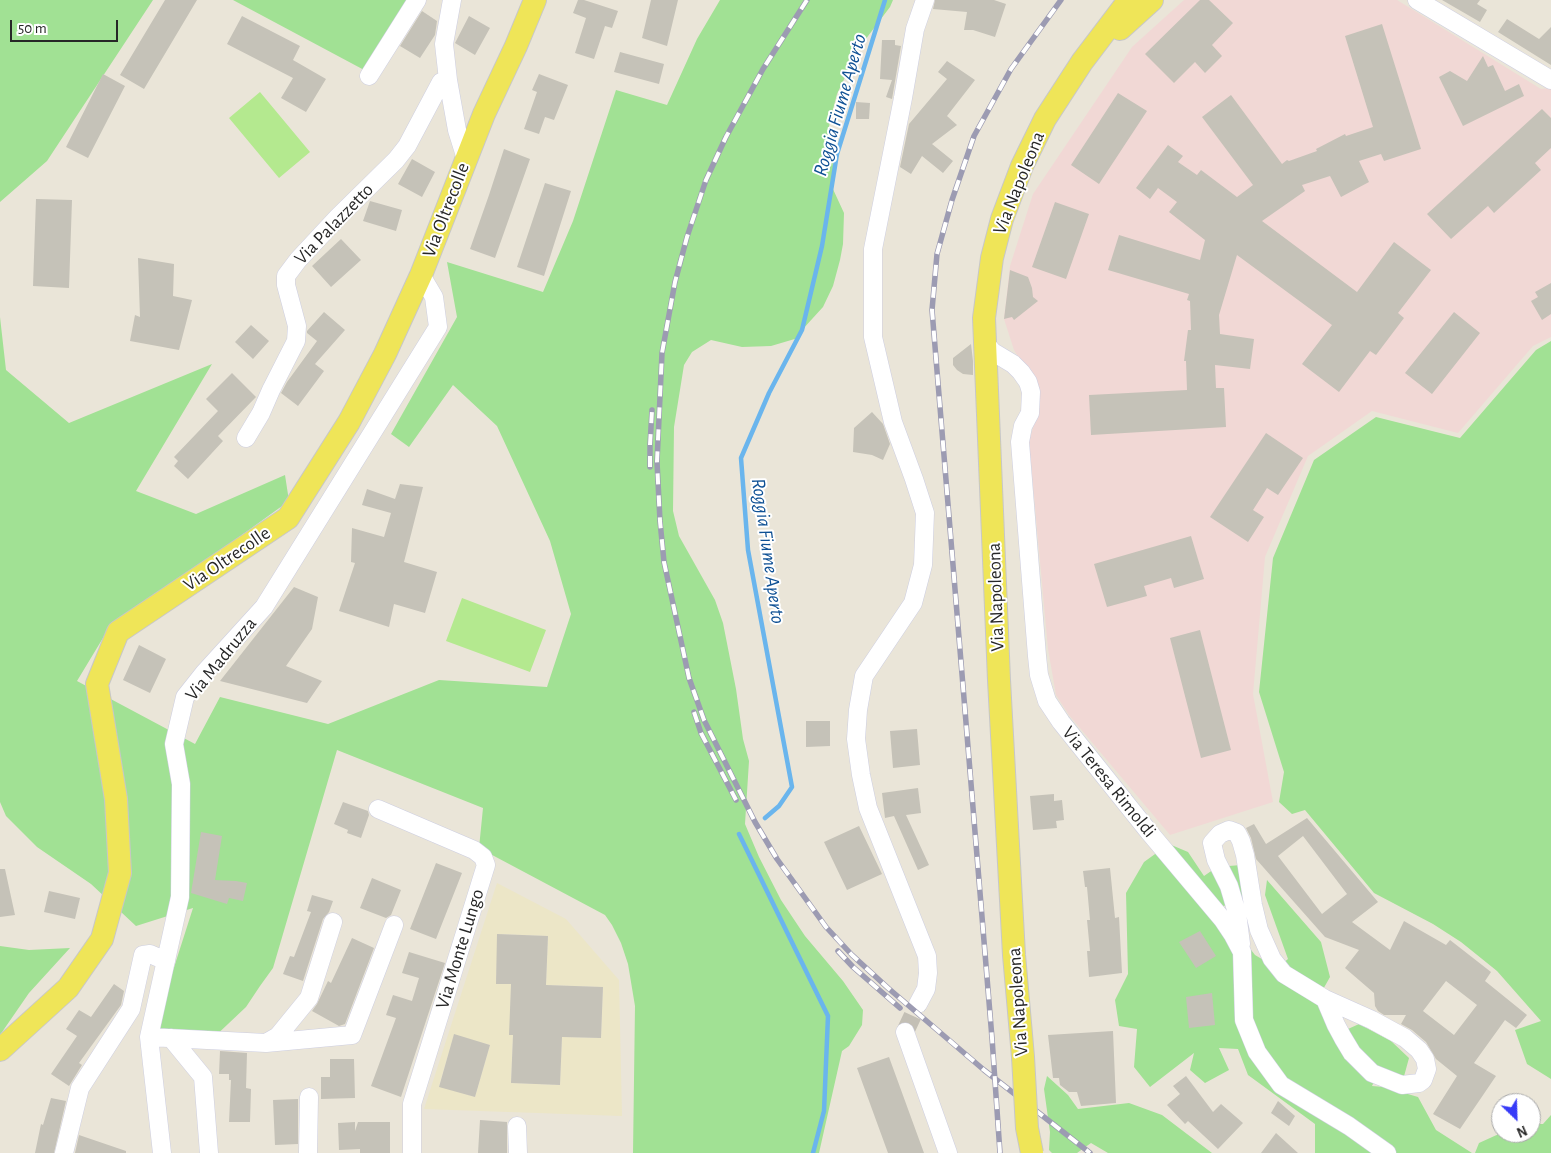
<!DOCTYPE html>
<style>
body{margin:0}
#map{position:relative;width:1551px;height:1153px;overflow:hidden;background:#eae5d8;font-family:"Alegreya Sans",sans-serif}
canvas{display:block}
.north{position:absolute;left:1491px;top:1093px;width:50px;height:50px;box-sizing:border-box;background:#fff;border:1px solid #a9a9a9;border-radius:50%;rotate:156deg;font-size:14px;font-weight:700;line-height:20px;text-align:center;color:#272727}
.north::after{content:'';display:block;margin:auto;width:18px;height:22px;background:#373bf8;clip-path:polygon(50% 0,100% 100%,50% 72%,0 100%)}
.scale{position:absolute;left:10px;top:20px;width:108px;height:22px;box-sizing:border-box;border:2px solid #272727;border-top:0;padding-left:6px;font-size:15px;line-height:18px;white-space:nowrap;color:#272727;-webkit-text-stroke:4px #fff;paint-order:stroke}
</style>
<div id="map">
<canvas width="1551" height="1153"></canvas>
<div class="north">N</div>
<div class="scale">50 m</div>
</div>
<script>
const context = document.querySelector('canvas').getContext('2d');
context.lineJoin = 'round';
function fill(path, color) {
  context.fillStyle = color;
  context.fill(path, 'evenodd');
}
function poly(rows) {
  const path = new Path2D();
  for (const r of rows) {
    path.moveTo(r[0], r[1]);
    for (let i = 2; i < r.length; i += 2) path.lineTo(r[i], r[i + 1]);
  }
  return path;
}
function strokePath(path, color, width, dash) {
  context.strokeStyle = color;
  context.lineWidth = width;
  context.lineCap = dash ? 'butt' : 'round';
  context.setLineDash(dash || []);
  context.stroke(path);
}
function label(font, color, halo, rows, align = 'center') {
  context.font = font + ' "Alegreya Sans",sans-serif';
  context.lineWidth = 4;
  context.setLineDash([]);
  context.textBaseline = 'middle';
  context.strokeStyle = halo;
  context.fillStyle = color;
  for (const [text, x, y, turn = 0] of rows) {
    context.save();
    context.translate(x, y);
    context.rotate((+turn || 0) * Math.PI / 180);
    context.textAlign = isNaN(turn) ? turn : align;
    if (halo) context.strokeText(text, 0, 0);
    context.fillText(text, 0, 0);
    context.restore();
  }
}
const education = poly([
 [497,883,566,919,619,980,622,1116,424,1109],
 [498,934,548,936,546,985,603,987,601,1038,562,1037,560,1085,511,1083,513,1035,510,1035,511,984,496,983],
 [454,1035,490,1045,475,1097,439,1086]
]);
const medical = poly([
 [1184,0,1397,0,1541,89,1551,88,1551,337,1533,346,1458,433,1372,411,1308,456,1265,557,1253,694,1273,802,1170,835,1069,715,1056,695,1048,649,1029,441,1040,405,1039,390,1014,350,1004,319,1010,266,1033,194,1132,47]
]);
const green = poly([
 [0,0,153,0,47,161,0,202],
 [233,0,417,0,366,71],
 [720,0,893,0,890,7,859,48,837,94,830,121,828,133,834,172,832,187,844,213,843,244,840,260,833,286,823,307,802,330,798,338,771,346,742,347,711,340,692,352,684,365,674,427,673,511,679,536,715,600,723,623,736,689,743,739,749,761,745,824,759,857,781,900,805,936,843,981,863,1010,862,1025,849,1046,842,1051,819,1153,633,1153,635,1006,628,964,621,943,612,925,605,915,479,848,483,808,337,750,273,968,260,986,246,1007,210,1041,154,1030,193,908,136,926,91,884,37,847,6,816,0,802,0,317,6,370,69,423,212,364,136,491,196,514,285,475,289,501,106,633,77,681,195,744,220,697,328,724,439,680,547,687,571,614,550,541,497,426,453,385,409,447,391,434,457,317,447,262,543,292,573,221,616,90,667,105,697,39],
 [1551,341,1551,1079,1527,1064,1515,1030,1541,1021,1497,971,1461,942,1433,924,1374,893,1305,810,1292,814,1279,802,1284,772,1259,692,1273,558,1314,460,1376,417,1460,438,1536,350],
 [1169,844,1188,852,1204,876,1217,867,1241,865,1250,896,1243,902,1218,907,1255,955,1277,968,1288,959,1265,895,1267,880,1321,942,1330,977,1317,1000,1348,1029,1359,1024,1391,1041,1409,1058,1403,1080,1379,1071,1372,1086,1384,1087,1418,1097,1436,1130,1472,1153,1315,1153,1315,1124,1248,1075,1238,1049,1219,1048,1229,1070,1205,1083,1190,1070,1194,1053,1150,1087,1134,1067,1137,1029,1119,1026,1115,1000,1128,974,1126,893,1144,862],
 [0,946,29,950,70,948,29,993,0,1035],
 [1047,1076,1068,1095,1078,1109,1129,1103,1162,1115,1212,1153,1108,1153,1091,1143,1077,1153,1052,1153,1049,1150,1050,1132,1044,1089],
 [1551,1115,1551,1153,1475,1153,1479,1143,1501,1133,1531,1133,1531,1124,1543,1124]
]);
const pitch = poly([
 [260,92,310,152,279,178,229,118],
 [462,598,546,630,530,672,446,641]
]);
const stream = poly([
 [765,818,779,806,792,787,748,550,741,458,769,393,802,330,822,246,837,154,885,0],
 [739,834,828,1016,824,1111,813,1153]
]);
const building = poly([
 [165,0,197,0,144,89,120,75],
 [578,0,584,0,618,11,612,28,605,26,594,59,575,53,586,18,573,13],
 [651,0,678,0,667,46,642,38],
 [935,0,994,0,1006,4,995,37,973,30,964,30,967,12,933,9],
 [1200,0,1209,0,1233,23,1212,45,1222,56,1205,73,1195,62,1174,83,1145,54],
 [1442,0,1480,0,1477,4,1487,10,1480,22],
 [422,11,437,21,435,35,420,58,400,46],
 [242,16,300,46,293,60,326,79,306,112,281,98,293,78,227,44],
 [469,16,490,28,475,55,455,43],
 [1507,19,1539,39,1551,27,1551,65,1498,32],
 [1382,24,1421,149,1384,161,1381,154,1359,161,1369,182,1341,197,1330,176,1302,185,1305,191,1262,221,1357,292,1394,242,1431,270,1398,313,1404,318,1376,355,1370,351,1339,392,1302,364,1332,325,1237,255,1219,315,1220,334,1254,339,1250,369,1215,365,1216,388,1224,388,1226,427,1091,435,1089,395,1187,390,1186,361,1184,361,1188,330,1191,330,1190,301,1187,300,1189,294,1108,270,1119,235,1200,260,1205,240,1169,212,1177,202,1158,188,1150,199,1136,188,1168,145,1183,156,1178,162,1197,175,1201,170,1237,197,1253,185,1202,117,1231,95,1282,164,1287,160,1289,161,1317,151,1316,149,1345,134,1346,136,1373,127,1345,36],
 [882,40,895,40,895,45,901,46,892,99,886,97,892,80,880,79],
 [620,52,664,64,659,84,614,72],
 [1483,56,1488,67,1493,65,1505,91,1519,84,1524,96,1463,126,1439,77,1450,71,1467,81],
 [947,61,975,80,947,116,957,125,932,144,953,161,943,173,922,156,911,174,900,167,909,124,947,79,938,72],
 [103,74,125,86,88,158,66,147],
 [539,74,568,85,554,120,545,117,539,134,524,129,537,92,532,90],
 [1118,93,1147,111,1099,184,1071,165],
 [856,102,870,103,869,119,856,119],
 [1542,109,1551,118,1551,148,1535,163,1541,170,1494,213,1488,206,1451,239,1427,214],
 [504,149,530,159,495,258,470,249,489,195],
 [412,159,435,172,422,197,398,184],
 [545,183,571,191,544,276,517,267],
 [36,199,72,200,69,288,33,286],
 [370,201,402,210,396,231,363,221],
 [1055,202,1089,214,1066,279,1032,267],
 [341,239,361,260,331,287,312,266],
 [138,258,174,264,173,296,192,300,179,350,130,341,135,315,140,317],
 [1010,270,1028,277,1032,288,1033,297,1038,301,1014,320,1012,317,1004,319],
 [1551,283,1551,314,1542,320,1531,301,1538,297,1535,292],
 [324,312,345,330,315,364,324,371,298,406,281,393,287,382,317,341,307,333,307,331],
 [1454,312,1480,333,1432,394,1405,373],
 [251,325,269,341,253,359,235,342],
 [971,344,973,361,973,375,963,374,957,370,953,365,953,358],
 [232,373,256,397,218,436,223,441,188,479,174,466,178,461,174,457,218,411,206,399],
 [872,412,883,424,890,444,883,460,872,455,853,452,854,428],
 [1266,433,1303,458,1278,495,1267,488,1253,510,1264,517,1248,542,1210,517],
 [400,484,423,487,404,562,437,572,425,613,394,604,389,627,339,611,355,563,351,562,352,528,384,537,391,513,362,505,367,489,395,499],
 [1191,536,1204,579,1174,588,1171,578,1144,586,1147,596,1107,607,1094,564],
 [294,587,318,597,312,629,286,666,322,681,307,703,220,681],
 [1200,630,1231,750,1201,758,1170,638],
 [139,645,166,659,150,693,123,680],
 [806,721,830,721,830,746,806,747],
 [917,729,920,765,893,768,890,731],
 [918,788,921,813,906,815,929,865,918,870,894,816,885,818,882,793],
 [1054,794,1054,801,1062,800,1064,820,1056,821,1057,828,1033,830,1030,796],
 [343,802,368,811,369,815,361,838,347,833,348,830,334,824],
 [1307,818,1378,902,1352,922,1390,950,1404,921,1446,945,1450,940,1491,972,1485,981,1527,1015,1516,1028,1505,1020,1474,1063,1496,1076,1460,1129,1433,1114,1457,1076,1436,1059,1426,1042,1412,1030,1401,1024,1406,1015,1384,1015,1378,1011,1375,1006,1374,993,1345,968,1359,950,1325,937,1256,859,1251,838,1246,828,1254,824,1266,844],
 [1303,836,1347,894,1322,914,1278,856],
 [1446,981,1477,1005,1454,1035,1423,1011],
 [859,826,882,874,847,890,824,842],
 [201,832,222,836,215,880,236,881,247,883,243,901,229,898,227,904,191,893],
 [436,863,462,873,436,939,410,929],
 [1110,868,1115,918,1119,917,1122,973,1089,977,1087,951,1090,951,1087,920,1090,920,1087,887,1085,887,1083,871],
 [0,869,5,869,15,915,0,917],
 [372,878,401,890,391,915,386,918,360,908],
 [49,891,80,898,75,919,44,912],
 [312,895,333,901,329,912,323,919,303,981,283,974,290,956,294,957,311,912,307,911],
 [1200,931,1216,956,1196,968,1179,942],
 [497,934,548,936,546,985,603,987,601,1038,562,1037,560,1085,511,1083,513,1035,509,1035,511,984,496,984],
 [352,938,374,948,345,1024,339,1026,312,1011,317,1004,328,981,331,983],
 [409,952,445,963,401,1097,371,1086,396,1018,386,1015,393,995,412,1001,419,978,402,973],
 [114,984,124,991,121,1005,79,1063,82,1065,69,1086,51,1074,77,1036,66,1029,79,1010,91,1017],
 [1212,993,1215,1025,1189,1028,1186,997],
 [1113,1031,1116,1103,1081,1106,1077,1092,1069,1092,1060,1085,1059,1078,1053,1078,1048,1035],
 [454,1034,490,1045,475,1097,439,1087],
 [220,1051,247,1053,246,1088,251,1089,250,1122,229,1122,231,1080,229,1080,229,1074,219,1074],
 [889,1057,924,1153,888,1153,857,1068],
 [330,1059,354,1059,355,1098,321,1099,321,1077,330,1077],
 [1186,1076,1213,1112,1221,1104,1243,1123,1218,1149,1188,1121,1185,1124,1167,1105,1180,1094,1173,1086],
 [51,1098,66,1101,54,1153,35,1153,41,1124,43,1125],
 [298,1099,298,1144,275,1145,273,1100],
 [1278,1101,1295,1116,1289,1126,1271,1113],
 [480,1120,507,1122,507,1153,478,1153],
 [355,1122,355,1131,358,1122,390,1122,390,1153,360,1153,360,1149,339,1150,338,1123],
 [1276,1133,1298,1153,1261,1153],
 [79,1135,126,1151,126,1153,75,1153]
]);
const minorTunnel = poly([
 [905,1032,918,1004]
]);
const minor = poly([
 [452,0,444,44,448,80,457,130,466,159],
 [1417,0,1551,80],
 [369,76,417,0],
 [985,343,993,352,1013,364,1021,372,1028,382,1031,392,1030,413,1023,426,1020,442,1037,656,1039,675,1047,701,1061,722,1149,832,1223,920,1233,935,1242,952,1244,1020,1257,1052,1281,1085,1349,1126,1387,1153],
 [246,438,261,413,271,390,296,341,297,326,286,285,286,276,298,260,338,217,396,160,407,146,441,82,448,80],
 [378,809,474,850,483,857,486,865,412,1104,412,1153],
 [1241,944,1237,913,1229,886,1216,860,1212,843,1220,834,1229,830,1237,833,1241,841,1245,855,1253,905,1259,930,1272,959,1284,974,1325,999,1336,1025,1343,1038,1352,1053,1372,1073,1402,1085,1419,1083,1423,1080,1427,1069,1425,1059,1419,1050,1405,1038,1372,1020,1325,999],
 [918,1004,926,989,928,973,927,956,868,808,861,775,856,739,858,710,864,676,913,603,923,565,925,513,914,479,893,422,873,337,873,249,903,98,915,29,925,0],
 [905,1032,948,1153],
 [149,1037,266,1043,352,1035,394,925],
 [171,1038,203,1077,209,1153],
 [266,1043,278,1036,309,998,333,922],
 [517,1126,518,1153],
 [64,1153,80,1088,131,1009,143,955,150,954,166,961],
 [162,1153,149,1037,180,897,181,784,174,744,185,697,204,673,264,607,438,327,434,297,421,275],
 [308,1153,309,1097]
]);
const major = poly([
 [1120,29,1152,0],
 [0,1050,68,988,102,939,120,873,116,799,97,684,118,632,288,518,349,422,385,354,421,275,484,114,516,46,535,0],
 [1023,1057,1014,955,999,680,984,318,992,258,1002,219,1022,166,1045,119,1082,62,1129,0]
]);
const rail = poly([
 [807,0,763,69,726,137,706,180,687,237,675,282,662,353,657,462,660,521,664,562,689,678,704,720,755,822,777,859,826,927,852,955,888,988,984,1070,1090,1153],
 [650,467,650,445,652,410],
 [694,712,701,733,736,800],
 [838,951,853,967,900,1008],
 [1000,1153,992,1038,932,310,937,254,952,200,974,136,1011,69,1061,0]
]);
const majorBridge = poly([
 [1023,1057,1027,1128,1032,1153]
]);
const streetNames = [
 ["Via Napoleona",1019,183,-68],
 ["Via Oltrecolle",446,210,-69],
 ["Via Palazzetto",334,224,-46],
 ["Via Oltrecolle",227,559,-34],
 ["Via Napoleona",996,597,-92],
 ["Via Madruzza",221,659,-51],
 ["Via Teresa Rimoldi",1109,782,51],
 ["Via Monte Lungo",460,949,-73],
 ["Via Napoleona",1018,1002,-94]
];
const waterNames = [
 ["Roggia Fiume Aperto",840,105,-74],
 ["Roggia Fiume Aperto",768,551,82]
];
fill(education, '#ece6c7');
fill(medical, '#f1d8d5');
fill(green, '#a1e194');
fill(pitch, '#b4e98f');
strokePath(stream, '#6ab5ed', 4.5);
fill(building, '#c5c2b8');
strokePath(minorTunnel, '#c3bfb5', 18, [18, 9]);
strokePath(minor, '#cdcee0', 19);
strokePath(major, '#c7c7c7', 24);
strokePath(minor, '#fff', 18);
strokePath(major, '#efe558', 22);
strokePath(rail, '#9c9bb2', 5.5);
strokePath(rail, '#fff', 4, [11]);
strokePath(majorBridge, '#c7c7c7', 24, []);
strokePath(majorBridge, '#efe558', 22);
label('19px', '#272727', '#fff', streetNames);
label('italic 20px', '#0e5094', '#fff', waterNames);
</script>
